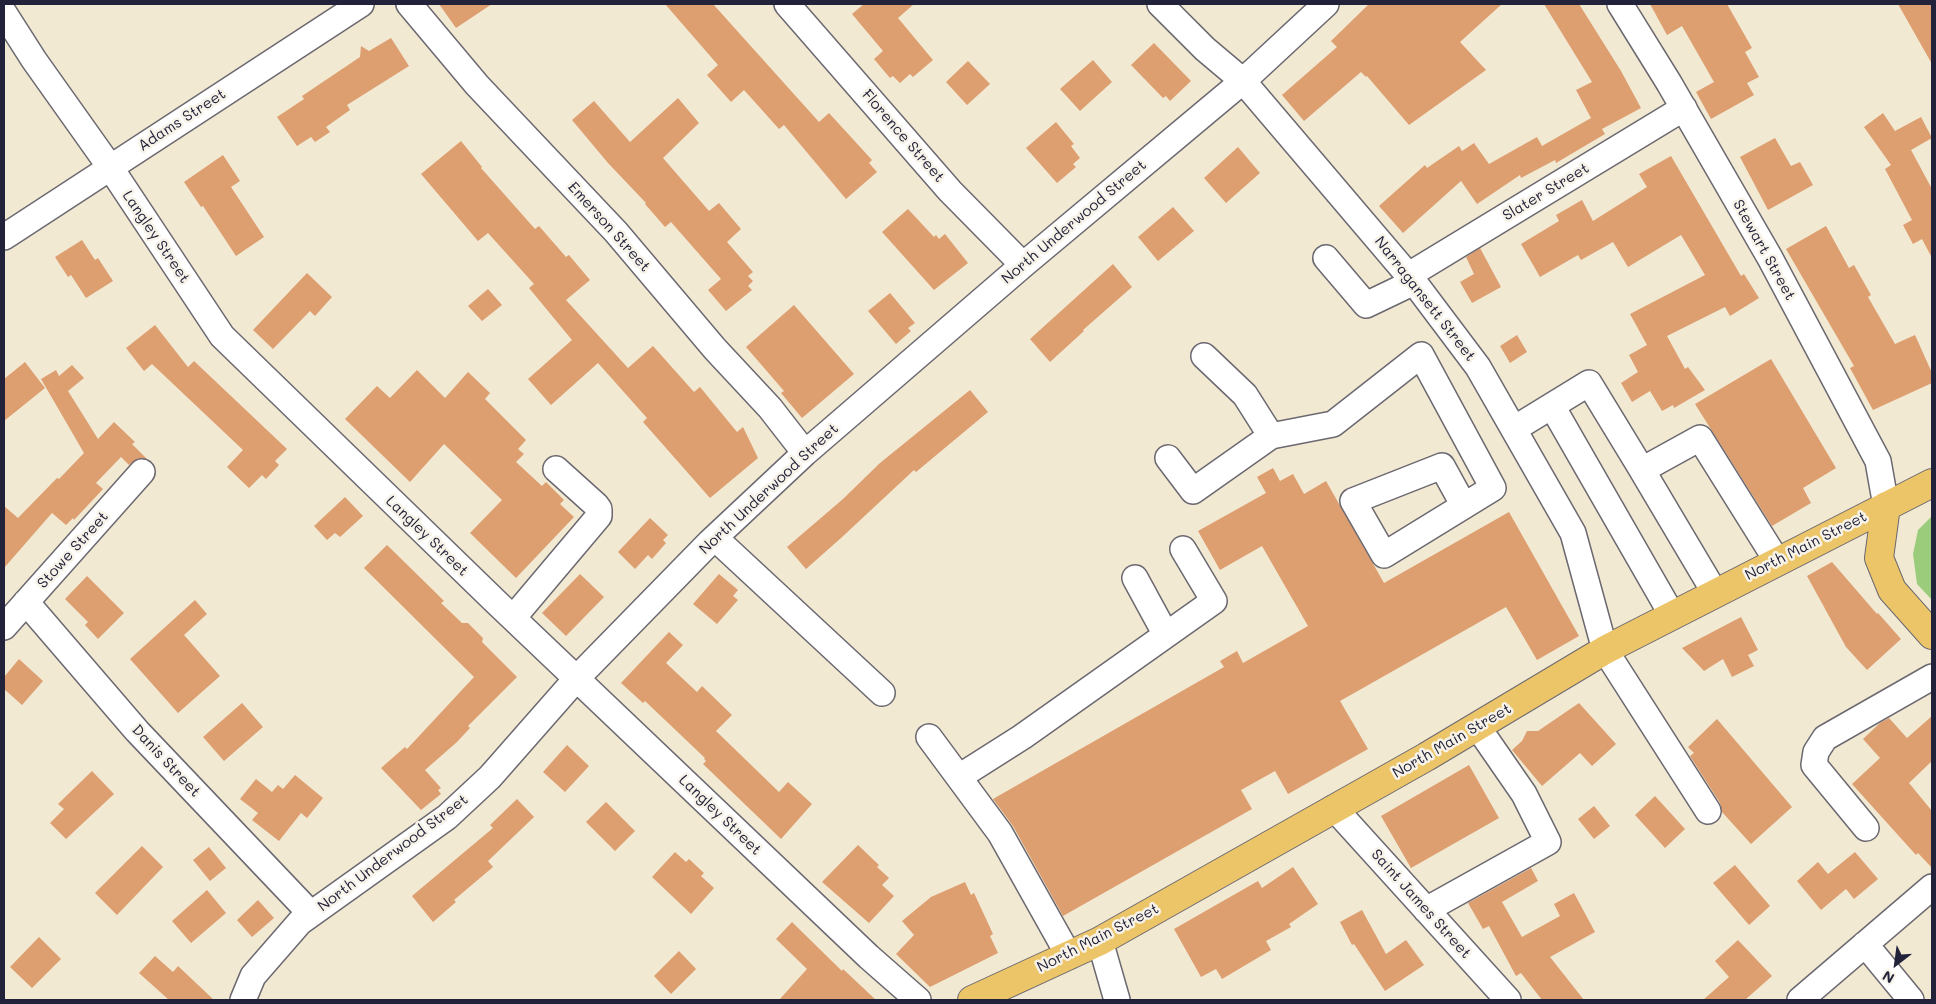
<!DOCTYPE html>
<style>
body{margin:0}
#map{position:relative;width:1936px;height:1004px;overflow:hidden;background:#f2e9d3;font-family:Mali,sans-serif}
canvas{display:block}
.frame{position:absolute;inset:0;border:5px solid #22223b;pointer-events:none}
.north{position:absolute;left:1871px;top:939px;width:50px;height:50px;-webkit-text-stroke:4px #f7f3e8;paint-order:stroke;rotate:210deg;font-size:14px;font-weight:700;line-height:20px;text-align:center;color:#22223b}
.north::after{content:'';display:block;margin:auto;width:18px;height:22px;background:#22223b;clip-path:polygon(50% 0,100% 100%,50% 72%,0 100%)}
</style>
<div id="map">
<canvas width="1936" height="1004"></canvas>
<div class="frame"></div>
<div class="north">N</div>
</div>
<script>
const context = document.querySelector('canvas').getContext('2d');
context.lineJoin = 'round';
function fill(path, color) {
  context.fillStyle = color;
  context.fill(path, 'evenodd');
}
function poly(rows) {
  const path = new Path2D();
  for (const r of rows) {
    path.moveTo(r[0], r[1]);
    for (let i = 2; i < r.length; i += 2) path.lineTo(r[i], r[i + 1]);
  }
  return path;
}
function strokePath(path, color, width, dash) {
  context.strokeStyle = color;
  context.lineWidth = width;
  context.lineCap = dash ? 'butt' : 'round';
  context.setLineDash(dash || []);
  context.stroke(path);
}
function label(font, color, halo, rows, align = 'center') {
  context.font = font + ' Mali,sans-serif';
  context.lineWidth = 5;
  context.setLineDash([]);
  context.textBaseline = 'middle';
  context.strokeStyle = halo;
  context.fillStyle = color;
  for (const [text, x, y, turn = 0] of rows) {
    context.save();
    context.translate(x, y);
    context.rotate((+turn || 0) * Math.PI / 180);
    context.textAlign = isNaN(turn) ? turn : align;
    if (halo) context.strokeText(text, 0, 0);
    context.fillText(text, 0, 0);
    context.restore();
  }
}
const green = poly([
 [1932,516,1932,600,1917,584,1913,554,1918,530]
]);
const building = poly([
 [439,4,492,4,456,28],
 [665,4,713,4,819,122,829,113,872,160,869,163,877,172,846,199,784,125,779,129,744,90,731,102,707,75,718,65],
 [864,4,914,4,898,18,933,60,913,77,910,74,900,83,893,76,890,78,874,59,883,51,852,14],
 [1369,4,1502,4,1460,42,1486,70,1409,125,1367,76,1366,77,1361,72,1304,121,1282,95,1337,47,1331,41],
 [1544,4,1579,4,1621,71,1641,108,1602,129,1605,134,1556,163,1555,160,1521,178,1520,175,1477,204,1461,181,1403,233,1379,206,1425,165,1427,168,1459,146,1462,151,1474,143,1489,164,1537,137,1542,146,1591,118,1576,90,1592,82],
 [1650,4,1727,4,1752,48,1745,52,1759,77,1747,83,1754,95,1711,119,1696,92,1714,82,1682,26,1667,35],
 [1898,4,1932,4,1932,64],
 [391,38,409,66,347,105,350,110,326,127,330,132,315,142,311,137,297,146,277,117,304,99,302,96,360,57,361,46,369,51],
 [1154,43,1191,81,1170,101,1166,96,1163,98,1131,65],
 [1093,60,1112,82,1080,111,1060,89],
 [968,61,990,84,967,105,946,82],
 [678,98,699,123,663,158,709,211,719,203,741,229,727,242,753,272,748,276,753,281,748,286,752,290,726,311,708,290,721,279,671,222,665,227,645,204,646,203,608,163,572,120,594,101,630,142],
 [1883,113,1895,131,1921,117,1932,138,1911,150,1932,189,1932,258,1922,239,1913,244,1903,225,1912,220,1885,169,1891,165,1864,127],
 [1056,122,1074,144,1071,146,1080,158,1073,164,1076,167,1057,183,1026,148],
 [1775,138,1791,166,1800,162,1813,185,1768,210,1740,157],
 [461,141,482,167,481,168,535,229,539,226,566,257,569,255,590,280,566,300,628,368,653,346,694,392,700,387,737,432,743,427,758,458,710,498,643,422,647,418,598,363,551,405,528,379,572,340,529,288,534,284,488,233,478,241,421,174],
 [1238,147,1260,173,1226,203,1204,178],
 [223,155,240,181,231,187,264,237,236,256,203,206,201,207,184,182],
 [1671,156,1741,276,1744,274,1759,298,1730,316,1725,307,1667,336,1685,369,1688,367,1705,390,1674,408,1673,405,1662,411,1650,391,1632,402,1621,383,1638,372,1629,355,1647,345,1630,314,1705,275,1681,235,1628,267,1613,242,1581,260,1578,255,1540,277,1521,244,1559,221,1556,215,1582,200,1593,221,1647,187,1639,174],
 [1173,207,1194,231,1158,261,1138,237],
 [908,209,934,237,936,235,939,239,945,234,968,263,934,290,882,232],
 [1826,226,1849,268,1854,265,1871,295,1868,297,1895,344,1915,335,1932,373,1932,383,1873,410,1850,368,1854,366,1786,249],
 [82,240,95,260,98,258,113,281,86,298,71,275,68,277,55,257],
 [1480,248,1501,287,1472,303,1460,282,1474,274,1466,257],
 [1113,264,1132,287,1083,330,1084,331,1050,362,1030,339],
 [307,273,332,297,315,316,310,311,273,349,253,330],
 [488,289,502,305,482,321,468,306],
 [890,293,915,323,908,328,911,331,896,344,868,311],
 [794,305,854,374,802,418,781,393,784,391,746,347],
 [155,325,188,367,194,361,287,449,275,461,279,465,266,479,262,475,249,488,227,467,243,450,152,364,144,371,126,348],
 [1517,335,1527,352,1510,363,1500,346],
 [1771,359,1836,468,1803,488,1811,503,1772,526,1695,404],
 [25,362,45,388,4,421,4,379],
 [72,365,84,378,68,391,98,439,114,422,135,442,132,444,147,459,137,459,129,465,121,457,96,483,103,489,74,520,73,518,66,525,52,513,4,568,4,506,18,518,57,478,59,479,84,453,41,379,56,370,59,376],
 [417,370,445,398,468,372,490,393,485,399,526,440,518,449,524,454,516,462,542,486,546,482,564,500,560,504,574,517,516,578,470,533,502,500,444,444,410,482,345,419,377,386,390,398],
 [970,390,988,412,916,472,914,470,841,538,806,569,787,547,843,499,880,463],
 [1273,468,1280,481,1293,474,1304,494,1326,481,1384,583,1509,512,1579,636,1537,660,1506,607,1340,701,1368,749,1288,794,1275,771,1241,790,1252,809,1063,916,1013,826,993,799,1224,667,1220,661,1237,651,1243,663,1308,626,1262,546,1220,570,1198,531,1266,493,1257,477],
 [345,497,363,516,340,537,335,533,327,540,314,526],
 [650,518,668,535,663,540,666,543,652,559,648,555,635,569,618,552],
 [387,545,433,590,444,601,441,603,462,623,468,623,483,638,482,642,517,677,468,726,470,728,457,742,425,770,441,788,438,790,441,794,421,810,381,768,405,747,407,749,474,677,364,568],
 [1832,562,1877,614,1878,613,1901,639,1867,670,1846,647,1807,576],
 [580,574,604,597,566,636,542,613],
 [719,574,738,590,733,596,738,600,717,624,693,604],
 [87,576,124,613,98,639,85,625,88,622,65,599],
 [195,600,207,614,184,635,220,676,178,713,130,659],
 [1741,617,1758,650,1748,655,1754,666,1732,677,1723,659,1704,671,1682,648],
 [669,632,683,645,666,663,697,692,702,686,732,715,716,731,779,792,788,782,812,804,781,839,703,764,706,761,704,759,705,758,645,701,643,703,621,683],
 [19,659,43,681,22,705,4,689,4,677],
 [242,703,263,727,224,761,203,737],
 [1579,703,1616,744,1592,766,1580,753,1542,786,1512,750,1522,741,1527,731,1538,731],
 [1932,716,1932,761,1909,783,1932,811,1932,868,1918,853,1916,855,1852,784,1880,758,1863,739,1880,723,1889,718,1907,738],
 [1717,719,1792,807,1751,844,1722,812,1720,803,1690,756,1694,753,1688,747],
 [567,745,589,766,565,792,543,772],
 [1469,765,1499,818,1411,868,1381,816],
 [92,771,114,794,66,839,50,823,64,809,58,804],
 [295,775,323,798,307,818,301,813,279,841,252,820,258,813,240,799,256,779,272,792,278,785,283,789],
 [1655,796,1685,829,1665,848,1635,815],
 [517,799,534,817,488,861,493,867,454,900,456,902,433,922,412,896,493,828,490,825],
 [606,802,635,831,615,851,586,822],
 [1594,806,1610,826,1594,839,1578,819],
 [858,845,879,865,877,867,889,878,882,885,894,896,869,923,822,882],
 [142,846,163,867,117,915,95,893],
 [209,847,226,868,210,881,193,860],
 [675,852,686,862,689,859,704,873,701,876,714,888,691,914,652,877],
 [1855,852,1878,879,1854,899,1846,889,1821,910,1797,881,1818,862,1828,874],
 [1735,865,1770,906,1749,925,1713,883],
 [1293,867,1318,904,1289,924,1291,927,1266,941,1271,950,1222,979,1216,969,1201,977,1174,929,1258,881,1262,888],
 [1531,868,1538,881,1502,902,1522,937,1560,916,1554,904,1574,893,1595,932,1550,957,1584,1000,1542,1000,1521,973,1516,976,1489,926,1483,929,1468,903],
 [965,882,971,895,974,893,987,921,993,934,990,936,998,953,930,987,896,954,914,935,902,921,931,897],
 [207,890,226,913,191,943,172,921],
 [258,900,274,918,252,937,237,920],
 [1362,910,1386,954,1406,940,1424,965,1385,991,1354,944,1352,945,1340,922],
 [792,922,842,971,843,969,876,1000,779,1000,807,969,776,939],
 [39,937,61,959,32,988,10,967],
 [1738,940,1772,976,1745,1000,1703,1000,1729,977,1715,961],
 [679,951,696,969,671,994,654,976],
 [155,956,173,972,178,966,214,1000,169,1000,139,973]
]);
const minor = poly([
 [409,4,477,85,616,232,715,349,770,408,805,453],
 [787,4,950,191,1023,265],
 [1160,4,1205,49,1243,81,1414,282,1478,367,1573,533,1605,650,1708,811],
 [1620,4,1669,83,1770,258,1878,461,1886,506],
 [4,13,34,60,110,167,222,336,496,602,869,957,918,1000],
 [4,237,361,4],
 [1326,258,1366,305,1414,282],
 [1409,275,1684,108],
 [1204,356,1245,395,1271,436,1333,424,1421,355,1493,488,1384,555,1353,501,1442,466,1464,506],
 [1552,406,1672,615],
 [1514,429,1589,383,1642,470],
 [1168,458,1193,491,1271,436],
 [715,538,882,693],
 [1135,578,1166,635],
 [1715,593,1642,470,1700,438,1777,561],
 [26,602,137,731,311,914],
 [513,618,599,516,599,509,596,505,556,469],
 [4,627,142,472],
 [929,737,1000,833,1069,956],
 [959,777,1022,737,1214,601,1183,549],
 [1334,808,1508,1000],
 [1866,828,1814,765,1816,752,1825,738,1932,677],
 [1426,910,1548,842,1524,794,1477,726],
 [1100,941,1117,1000],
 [1865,944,1911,1000],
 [243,1000,253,976,300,922,447,817,490,777,577,678,710,542,805,453,1023,265,1243,81,1326,4],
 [1800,1000,1932,887]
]);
const major = poly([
 [1886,506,1879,558,1892,590,1932,635],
 [972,1000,1100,941,1426,757,1605,650,1932,483]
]);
const streetNames = [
 ["Adams Street",182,120,-33],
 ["Florence Street",903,136,49],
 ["Slater Street",1546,192,-31],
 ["North Underwood Street",1074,222,-40],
 ["Emerson Street",609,227,48],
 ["Langley Street",156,237,56],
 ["Stewart Street",1764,250,61],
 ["Narragansett Street",1425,299,52],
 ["North Underwood Street",769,489,-43],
 ["Langley Street",427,536,44],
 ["North Main Street",1806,546,-27],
 ["Stowe Street",73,550,-48],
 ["North Main Street",1452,741,-30],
 ["Danis Street",166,761,47],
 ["Langley Street",720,815,44],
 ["North Underwood Street",393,853,-37],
 ["Saint James Street",1421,904,48],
 ["North Main Street",1098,938,-27]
];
fill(green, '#9bcc7c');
fill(building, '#dd9e70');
strokePath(minor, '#6b6870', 28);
strokePath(major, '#6b6870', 30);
strokePath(minor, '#fff', 25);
strokePath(major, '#edc569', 28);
label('15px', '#22223b', '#f7f3e8', streetNames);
</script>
